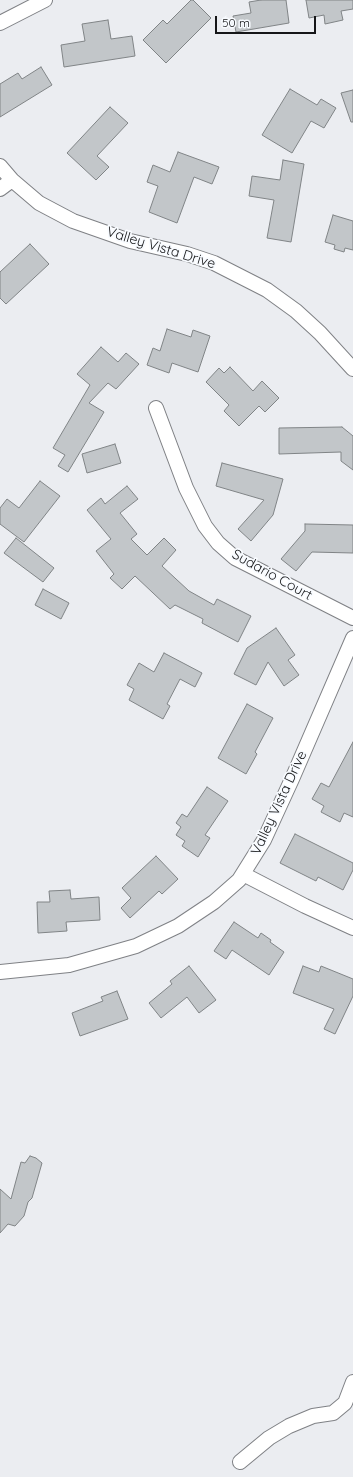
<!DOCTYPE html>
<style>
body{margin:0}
#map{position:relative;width:353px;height:1477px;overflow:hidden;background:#ebedf1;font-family:Quicksand,sans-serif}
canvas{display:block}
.scale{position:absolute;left:215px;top:16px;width:101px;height:18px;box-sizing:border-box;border:2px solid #151618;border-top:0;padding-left:5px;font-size:12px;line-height:14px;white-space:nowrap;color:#151618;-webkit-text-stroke:3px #f8fbff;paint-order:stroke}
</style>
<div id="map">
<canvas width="353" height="1477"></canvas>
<div class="scale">50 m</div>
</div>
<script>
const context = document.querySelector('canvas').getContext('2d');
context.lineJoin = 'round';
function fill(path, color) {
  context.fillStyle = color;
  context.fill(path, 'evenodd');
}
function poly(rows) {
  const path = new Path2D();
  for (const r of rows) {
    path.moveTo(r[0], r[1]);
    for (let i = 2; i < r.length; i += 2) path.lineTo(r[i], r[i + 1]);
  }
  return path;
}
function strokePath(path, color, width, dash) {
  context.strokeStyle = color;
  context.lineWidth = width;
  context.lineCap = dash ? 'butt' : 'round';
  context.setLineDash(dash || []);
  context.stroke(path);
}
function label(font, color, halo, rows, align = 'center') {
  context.font = font + ' Quicksand,sans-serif';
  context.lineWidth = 3.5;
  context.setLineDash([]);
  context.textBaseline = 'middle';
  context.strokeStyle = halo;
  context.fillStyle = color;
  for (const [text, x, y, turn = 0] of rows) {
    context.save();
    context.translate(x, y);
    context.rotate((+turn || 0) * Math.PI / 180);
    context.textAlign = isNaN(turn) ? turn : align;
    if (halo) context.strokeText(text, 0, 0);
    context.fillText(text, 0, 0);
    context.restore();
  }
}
const building = poly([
 [191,0,193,0,211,18,166,63,143,40,163,20,167,24,191,0],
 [261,0,286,0,289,23,236,32,233,16,251,13,249,2,261,0],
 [306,0,353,0,353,9,341,11,343,20,325,24,324,15,309,18,306,0],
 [108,20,111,39,132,36,135,56,64,67,61,45,85,41,82,24,108,20],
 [41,67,52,85,0,117,0,84,18,73,22,79,41,67],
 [290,89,317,105,321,99,336,108,324,128,311,121,292,153,262,135,290,89],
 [353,90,353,122,351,122,341,93,353,90],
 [110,107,128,123,97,156,109,167,96,180,67,153,110,107],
 [178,152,219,167,212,184,194,177,177,223,149,212,158,186,147,182,153,165,170,172,178,152],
 [283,160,304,164,291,242,267,238,274,200,249,196,252,176,280,180,283,160],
 [333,215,353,221,353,250,345,248,344,252,334,249,335,245,325,242,333,215],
 [30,244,49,264,6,304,0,298,0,272,30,244],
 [167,329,191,337,193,330,210,336,198,372,172,363,169,373,147,365,153,348,160,351,167,329],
 [101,347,118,362,126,353,139,364,116,389,108,383,89,403,104,412,68,472,58,466,65,455,53,448,90,385,77,374,101,347],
 [230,367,253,391,262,381,279,398,265,412,259,406,239,426,224,411,229,405,206,382,219,368,224,373,230,367],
 [342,427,353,436,353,470,341,461,341,452,279,454,279,428,342,427],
 [115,444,121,463,87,473,82,454,115,444],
 [222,463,283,479,273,515,251,541,238,529,264,500,216,486,222,463],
 [40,481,60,496,24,542,0,524,0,508,7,499,19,508,40,481],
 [127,486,138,499,120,513,137,534,131,539,147,555,164,538,176,550,162,566,189,591,214,605,217,599,251,616,238,642,202,623,203,619,175,605,170,609,135,576,122,589,110,578,114,574,96,551,111,539,87,510,101,498,105,504,127,486],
 [305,524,353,525,353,553,312,552,296,571,281,559,305,531,305,524],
 [16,538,54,568,43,582,4,553,16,538],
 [43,589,69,603,61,619,35,605,43,589],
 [276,628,295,655,288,660,299,675,284,686,268,662,256,685,234,674,247,648,276,628],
 [164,653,202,673,195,687,180,679,167,704,170,706,163,719,129,700,134,689,127,685,139,663,154,672,164,653],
 [247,704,273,718,255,752,257,754,246,774,218,758,247,704],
 [353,742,353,817,344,813,340,822,321,812,324,806,312,799,321,783,329,787,353,742],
 [207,787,228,801,205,835,210,838,198,857,182,846,185,841,176,835,181,827,176,823,182,814,187,817,207,787],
 [295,834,353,863,353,870,343,890,318,877,316,881,280,863,295,834],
 [156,856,178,879,162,894,159,891,130,918,121,908,131,898,122,888,156,856],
 [70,890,71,899,99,897,100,920,66,922,67,931,38,933,37,902,50,902,49,891,70,890],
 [234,922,258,938,261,933,271,940,270,942,284,952,269,975,232,950,226,959,214,951,234,922],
 [189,966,216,1000,199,1013,187,997,161,1018,149,1003,172,984,170,981,189,966],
 [303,966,319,972,321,966,353,979,353,996,335,1034,324,1029,334,1009,293,993,303,966],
 [117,991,128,1019,80,1036,72,1013,103,1001,101,997,117,991],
 [30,1156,36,1158,42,1163,32,1198,28,1202,24,1216,15,1226,8,1224,0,1233,0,1189,11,1199,21,1162,25,1163,30,1156]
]);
const minor = poly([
 [0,23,45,0],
 [0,166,12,180,39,203,73,221,130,241,187,254,214,263,267,290,296,311,320,333,353,369],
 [0,189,12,180],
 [156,408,186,488,205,526,218,543,235,558,353,618],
 [243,874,305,906,353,928],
 [0,972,69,965,136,946,178,926,214,902,239,880,264,840,292,779,353,638],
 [240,1462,269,1438,289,1426,313,1416,333,1413,345,1403,353,1382]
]);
const streetNames = [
 ["Valley Vista Drive",161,248,17],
 ["Sudario Court",272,575,29],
 ["Valley Vista Drive",279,803,-65]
];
fill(building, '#c2c6c9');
strokePath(building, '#808486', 1);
strokePath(minor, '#7f8185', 16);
strokePath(minor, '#fff', 14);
label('14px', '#151618', '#f8fbff', streetNames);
</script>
